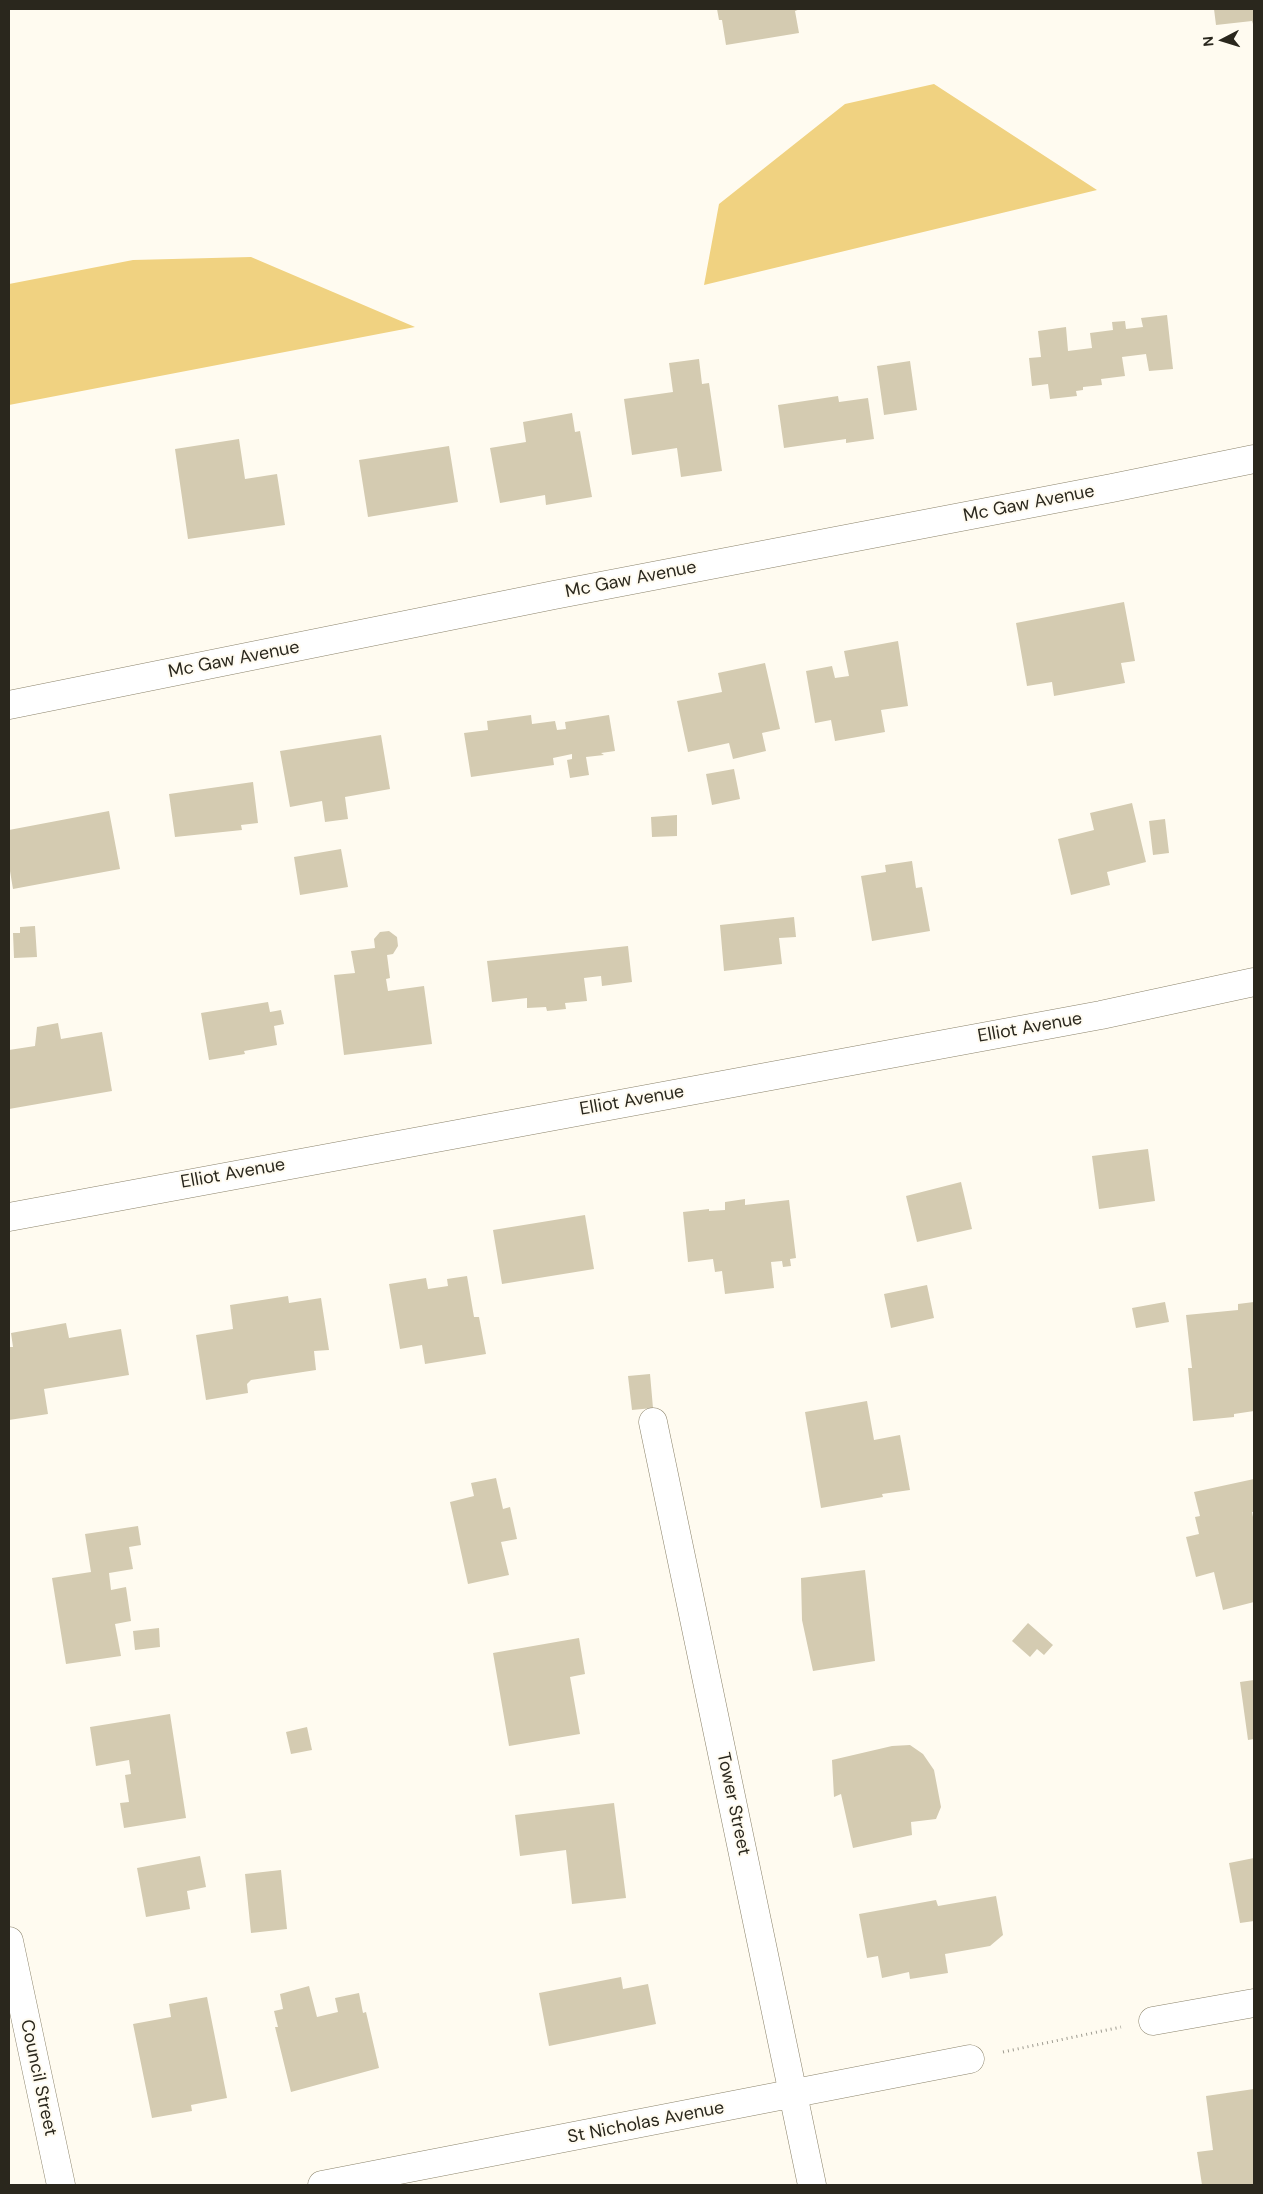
<!DOCTYPE html>
<style>
body{margin:0}
#map{position:relative;width:1263px;height:2194px;overflow:hidden;background:#fffbf0;font-family:"DM Sans",sans-serif}
canvas{display:block}
.frame{position:absolute;inset:0;border:10px solid #2a271d;pointer-events:none}
.north{position:absolute;left:1198px;top:15px;width:50px;height:50px;-webkit-text-stroke:4px #fffbf0;paint-order:stroke;rotate:265deg;font-size:14px;font-weight:700;line-height:20px;text-align:center;color:#2a271d}
.north::after{content:'';display:block;margin:auto;width:18px;height:22px;background:#2a271d;clip-path:polygon(50% 0,100% 100%,50% 72%,0 100%)}
</style>
<div id="map">
<canvas width="1263" height="2194"></canvas>
<div class="frame"></div>
<div class="north">N</div>
</div>
<script>
const context = document.querySelector('canvas').getContext('2d');
context.lineJoin = 'round';
function fill(path, color) {
  context.fillStyle = color;
  context.fill(path, 'evenodd');
}
function poly(rows) {
  const path = new Path2D();
  for (const r of rows) {
    path.moveTo(r[0], r[1]);
    for (let i = 2; i < r.length; i += 2) path.lineTo(r[i], r[i + 1]);
  }
  return path;
}
function strokePath(path, color, width, dash) {
  context.strokeStyle = color;
  context.lineWidth = width;
  context.lineCap = dash ? 'butt' : 'round';
  context.setLineDash(dash || []);
  context.stroke(path);
}
function label(font, color, halo, rows, align = 'center') {
  context.font = font + ' "DM Sans",sans-serif';
  context.lineWidth = 4;
  context.setLineDash([]);
  context.textBaseline = 'middle';
  context.strokeStyle = halo;
  context.fillStyle = color;
  for (const [text, x, y, turn = 0] of rows) {
    context.save();
    context.translate(x, y);
    context.rotate((+turn || 0) * Math.PI / 180);
    context.textAlign = isNaN(turn) ? turn : align;
    if (halo) context.strokeText(text, 0, 0);
    context.fillText(text, 0, 0);
    context.restore();
  }
}
const green = poly([
 [934,84,1097,190,704,285,719,204,845,104],
 [251,257,415,327,9,405,9,284,133,260]
]);
const building = poly([
 [717,9,800,9,795,11,799,33,726,45,722,20,719,20],
 [1214,9,1254,9,1254,27,1252,21,1216,25],
 [1167,315,1173,369,1149,371,1146,354,1122,357,1125,376,1101,379,1102,385,1083,387,1083,390,1076,391,1077,396,1050,399,1048,384,1032,386,1029,358,1041,357,1038,331,1066,327,1068,351,1092,348,1090,333,1113,330,1112,322,1125,321,1126,329,1143,327,1141,318],
 [699,359,702,384,709,383,722,471,681,477,677,448,632,455,624,399,673,392,669,363],
 [910,361,917,410,884,415,877,366],
 [838,396,839,402,868,398,874,439,846,443,846,439,784,448,778,405],
 [572,413,575,432,580,431,592,497,546,505,545,495,500,503,490,448,526,442,523,422],
 [239,439,245,479,277,474,285,525,188,539,175,449],
 [449,446,458,502,368,517,359,460],
 [1124,602,1135,661,1121,663,1125,683,1054,696,1052,682,1027,686,1016,623],
 [898,641,908,706,881,710,885,732,835,741,831,720,815,723,806,671,832,666,835,678,849,676,844,651],
 [765,663,780,729,762,733,766,751,733,759,729,743,688,752,677,701,722,692,718,673],
 [531,715,532,724,555,721,557,730,566,729,565,722,609,715,615,751,601,753,604,755,586,757,589,775,570,778,567,760,572,759,572,754,553,758,554,765,471,777,464,733,488,730,487,721],
 [381,735,390,789,345,797,348,819,325,822,322,801,290,807,280,751],
 [734,769,740,799,712,805,706,774],
 [253,782,258,823,241,825,242,830,175,837,169,794],
 [1132,803,1146,862,1107,872,1110,885,1071,895,1058,839,1094,830,1090,813],
 [109,811,120,869,13,889,9,865,9,830],
 [677,815,677,836,652,837,651,817],
 [1165,819,1169,853,1153,855,1149,821],
 [341,849,348,887,300,895,294,857],
 [912,861,916,888,922,887,930,931,872,941,861,876,886,872,885,865],
 [794,917,796,937,779,938,782,964,724,971,720,925],
 [35,926,37,957,14,958,13,933,20,933,20,927],
 [389,931,397,937,398,946,393,954,387,955,390,978,386,979,388,991,424,986,432,1044,344,1055,334,975,355,973,351,951,375,948,374,939,380,932],
 [628,946,632,982,602,986,601,976,584,978,587,1001,565,1003,566,1009,547,1011,546,1007,527,1008,527,998,492,1002,487,961],
 [268,1002,270,1012,281,1010,284,1024,274,1026,277,1045,244,1051,245,1054,209,1060,201,1013],
 [58,1023,61,1039,102,1032,112,1091,9,1109,9,1050,35,1046,37,1027],
 [1148,1149,1155,1201,1099,1209,1092,1156],
 [961,1182,972,1229,917,1242,906,1196],
 [745,1199,745,1205,789,1200,796,1258,790,1259,791,1266,783,1267,782,1261,771,1262,774,1288,725,1294,722,1271,715,1272,713,1259,688,1262,683,1212,709,1209,709,1211,725,1210,725,1202],
 [585,1215,594,1269,502,1284,493,1230],
 [467,1276,474,1317,479,1317,486,1354,425,1364,422,1345,400,1349,389,1284,426,1278,428,1289,448,1286,447,1279],
 [927,1285,934,1318,891,1328,884,1294],
 [288,1296,289,1303,321,1298,329,1350,314,1351,316,1370,251,1380,247,1384,248,1393,206,1400,196,1335,233,1329,230,1305],
 [1165,1302,1169,1322,1136,1328,1132,1308],
 [1254,1302,1254,1411,1234,1414,1234,1417,1193,1421,1188,1368,1192,1368,1186,1315,1238,1310,1238,1304],
 [66,1323,69,1338,121,1329,129,1375,44,1389,48,1414,9,1420,9,1347,13,1347,11,1333],
 [650,1374,653,1408,632,1410,628,1376],
 [867,1401,874,1440,900,1435,910,1490,882,1494,883,1497,821,1508,805,1412],
 [496,1478,503,1509,510,1507,517,1539,501,1542,509,1575,468,1584,450,1502,474,1496,471,1483],
 [1254,1479,1254,1512,1252,1512,1254,1522,1254,1602,1223,1610,1214,1572,1196,1577,1186,1537,1199,1534,1195,1517,1200,1516,1194,1492],
 [138,1526,141,1545,129,1547,133,1569,109,1573,111,1590,126,1587,131,1621,115,1624,121,1656,66,1664,52,1578,91,1572,85,1534],
 [865,1570,875,1661,813,1671,802,1620,801,1578],
 [1028,1623,1053,1645,1044,1655,1037,1649,1030,1657,1012,1641],
 [159,1628,160,1647,135,1650,133,1631],
 [579,1638,585,1674,570,1677,580,1734,509,1746,493,1653],
 [1254,1680,1254,1739,1248,1740,1240,1682],
 [170,1714,186,1818,124,1828,120,1803,129,1802,125,1775,131,1774,129,1760,96,1766,90,1727],
 [307,1727,312,1750,291,1754,286,1732],
 [910,1745,923,1754,934,1770,941,1807,936,1819,911,1822,912,1835,853,1848,841,1794,834,1797,832,1760,892,1746],
 [614,1803,626,1898,572,1904,566,1850,520,1856,515,1815],
 [200,1856,206,1887,187,1891,190,1909,146,1917,137,1868],
 [1254,1858,1254,1921,1240,1923,1229,1863],
 [281,1870,287,1929,251,1933,245,1874],
 [996,1896,1003,1935,990,1946,945,1954,948,1973,910,1979,909,1972,882,1978,878,1956,867,1958,859,1914,936,1900,938,1906],
 [621,1977,623,1989,648,1984,656,2024,549,2046,539,1993],
 [309,1986,317,2017,338,2012,335,1998,359,1993,363,2013,366,2012,379,2068,291,2092,275,2027,278,2027,274,2011,283,2009,280,1994],
 [207,1997,227,2098,191,2105,192,2111,152,2118,133,2024,171,2017,169,2004],
 [1254,2089,1254,2185,1202,2185,1197,2152,1213,2150,1206,2096]
]);
const path = poly([
 [1003,2052,1121,2027]
]);
const minor = poly([
 [9,705,554,595,1112,488,1254,459],
 [9,1217,1101,1015,1254,982],
 [653,1422,812,2185],
 [9,1941,61,2185],
 [1153,2021,1254,2003],
 [322,2185,970,2059]
]);
const streetNames = [
 ["Mc Gaw Avenue",1029,504,-11],
 ["Mc Gaw Avenue",631,580,-11],
 ["Mc Gaw Avenue",234,660,-11],
 ["Elliot Avenue",1030,1028,-10],
 ["Elliot Avenue",632,1101,-10],
 ["Elliot Avenue",233,1174,-10],
 ["Tower Street",733,1804,78],
 ["Council Street",38,2078,78],
 ["St Nicholas Avenue",646,2123,-11]
];
fill(green, '#f0d281');
fill(building, '#d4cbb1');
strokePath(minor, '#8c846c', 29);
strokePath(path, '#9e9b90', 3, [1, 4]);
strokePath(minor, '#fff', 28);
label('18px', '#2a271d', '#fffbf0', streetNames);
</script>
